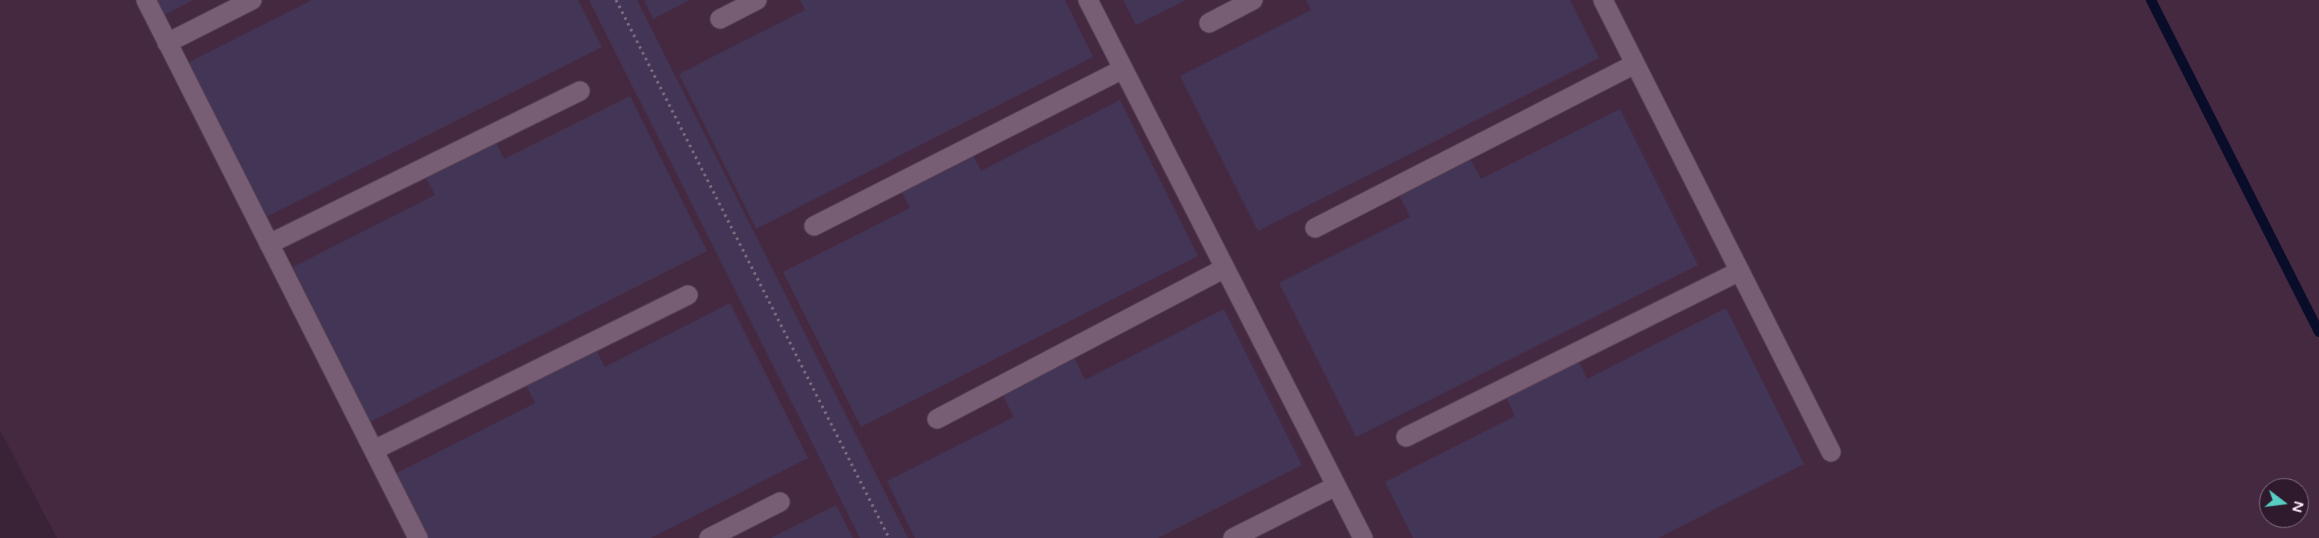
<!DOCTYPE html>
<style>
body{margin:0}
#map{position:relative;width:2319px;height:538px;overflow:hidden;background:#3a2336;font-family:"Varela Round",sans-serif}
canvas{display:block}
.north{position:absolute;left:2259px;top:478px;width:50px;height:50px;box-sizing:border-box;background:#2f192c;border:1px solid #816d7e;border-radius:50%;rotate:105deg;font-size:14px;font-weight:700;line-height:20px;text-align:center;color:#fbebf8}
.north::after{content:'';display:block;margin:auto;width:18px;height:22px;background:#56cec3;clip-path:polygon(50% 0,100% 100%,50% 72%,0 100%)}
</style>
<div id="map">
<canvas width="2319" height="538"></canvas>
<div class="north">N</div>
</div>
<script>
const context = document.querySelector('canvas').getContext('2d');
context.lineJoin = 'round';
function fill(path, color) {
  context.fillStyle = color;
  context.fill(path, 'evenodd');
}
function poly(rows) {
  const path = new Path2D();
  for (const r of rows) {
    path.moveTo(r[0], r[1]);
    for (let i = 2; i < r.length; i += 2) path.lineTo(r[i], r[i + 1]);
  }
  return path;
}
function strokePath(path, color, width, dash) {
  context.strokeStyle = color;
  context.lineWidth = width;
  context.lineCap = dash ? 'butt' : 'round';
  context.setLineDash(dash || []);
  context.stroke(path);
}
const built = poly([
 [0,0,2319,0,2319,538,57,538,0,430],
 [2269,488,2299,488,2299,518,2269,518]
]);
const stream = poly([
 [2151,0,2319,332]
]);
const building = poly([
 [153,0,193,0,161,17],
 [312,0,578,0,602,47,264,218,187,63],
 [589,0,637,0,908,538,860,538],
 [644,0,690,0,653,19],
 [800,0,1065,0,1093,57,756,229,679,74,805,10],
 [1123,0,1186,0,1136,25],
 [1306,0,1570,0,1599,58,1258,231,1180,76,1311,10],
 [630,96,707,251,370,422,293,267,435,195,423,172,493,136,504,159],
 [1120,100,1198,256,861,427,783,272,910,208,898,185,970,149,981,171],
 [1620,109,1698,265,1356,437,1279,283,1410,217,1398,193,1469,157,1481,179],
 [730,303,808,458,651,538,424,538,393,475,535,403,523,379,593,344,605,367],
 [1726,308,1804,464,1658,538,1413,538,1385,482,1515,416,1504,393,1576,356,1587,379],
 [1224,309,1302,465,1158,538,915,538,887,481,1014,417,1002,394,1074,357,1085,380],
 [836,505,853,538,771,538]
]);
const path = poly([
 [616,0,889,538]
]);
const service = poly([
 [146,0,418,538],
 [1088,0,1363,538],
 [1603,0,1831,452],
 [720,19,757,0],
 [1209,23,1253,0],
 [167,43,252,0],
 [814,226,1123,69],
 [1315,228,1635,64],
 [269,244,580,91],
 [937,419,1225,268],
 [1406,437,1740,271],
 [374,450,688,295],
 [709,538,780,502],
 [1233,538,1336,486]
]);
fill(built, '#452941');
strokePath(stream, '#0a0d2a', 10);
fill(building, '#433556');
strokePath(service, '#554152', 21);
strokePath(path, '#7e6a7b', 3, [2.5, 4]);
strokePath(service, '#785e74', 19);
</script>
